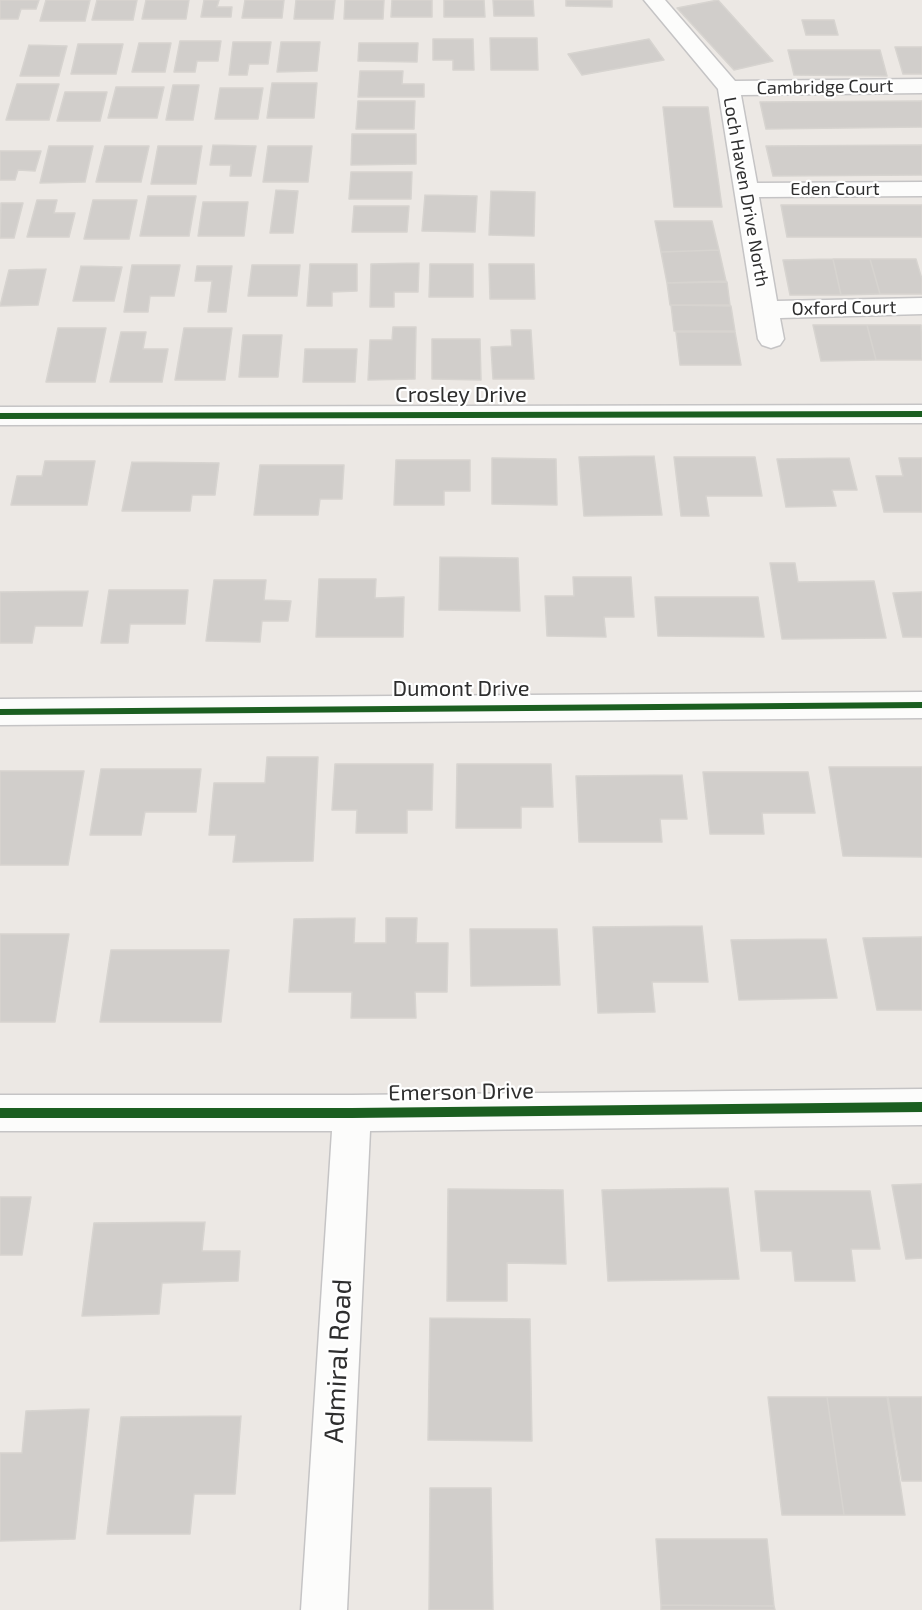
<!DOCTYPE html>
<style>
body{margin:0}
canvas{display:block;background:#ece8e4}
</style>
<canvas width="922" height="1610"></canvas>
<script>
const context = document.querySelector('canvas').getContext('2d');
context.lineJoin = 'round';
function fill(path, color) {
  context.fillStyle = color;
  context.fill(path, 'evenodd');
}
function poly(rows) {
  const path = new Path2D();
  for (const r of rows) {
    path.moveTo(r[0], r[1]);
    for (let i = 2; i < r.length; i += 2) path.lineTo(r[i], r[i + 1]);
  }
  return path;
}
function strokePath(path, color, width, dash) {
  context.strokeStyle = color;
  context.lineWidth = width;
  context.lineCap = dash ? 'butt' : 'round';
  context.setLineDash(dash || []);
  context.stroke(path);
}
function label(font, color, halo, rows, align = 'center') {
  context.font = font + ' "Exo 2",sans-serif';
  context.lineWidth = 4.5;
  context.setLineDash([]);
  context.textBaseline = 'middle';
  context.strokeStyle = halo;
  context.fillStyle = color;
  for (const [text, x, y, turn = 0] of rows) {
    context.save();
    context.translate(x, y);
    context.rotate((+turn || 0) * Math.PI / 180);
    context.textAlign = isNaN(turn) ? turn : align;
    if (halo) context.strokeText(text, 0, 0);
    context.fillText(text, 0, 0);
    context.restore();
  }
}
const building = poly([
 [0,0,39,0,36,9,21,9,18,19,0,19,0,0],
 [46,0,90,0,85,21,40,21,46,0],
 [97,0,137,0,133,20,92,20,97,0],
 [146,0,189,0,186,19,142,19,146,0],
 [204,0,219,0,217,7,232,7,231,17,201,17,204,0],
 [245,0,284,0,282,18,242,18,245,0],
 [296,0,335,0,333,19,294,19,296,0],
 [345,0,384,0,383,19,344,19,345,0],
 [392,0,432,0,432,17,391,17,392,0],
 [444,0,484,0,485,17,444,17,444,0],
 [493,0,533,0,534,16,494,16,493,0],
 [566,0,612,0,612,7,566,6,566,0],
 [718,0,773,61,734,70,677,8,718,0],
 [802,20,834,20,838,35,806,35,802,20],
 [490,38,537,38,538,70,491,70,490,38],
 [433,39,473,39,474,70,453,70,453,60,433,60,433,39],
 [649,39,664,60,582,75,568,54,649,39],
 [180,41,221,41,218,61,197,61,195,72,174,72,180,41],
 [233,42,271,42,268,64,249,64,247,75,229,75,233,42],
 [281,42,320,42,317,71,277,72,281,42],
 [139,43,171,43,165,72,132,72,139,43],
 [359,43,418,43,417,62,358,61,359,43],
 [78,44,123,44,116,74,71,74,78,44],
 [29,45,67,46,59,76,20,76,29,45],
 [895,47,922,47,922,74,903,74,895,47],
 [788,50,880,50,887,76,794,75,788,50],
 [360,71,403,71,402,84,424,84,424,97,358,97,360,71],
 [272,83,317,83,314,118,267,118,272,83],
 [17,84,59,84,49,120,6,120,17,84],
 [173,85,199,85,193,120,166,120,173,85],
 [116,87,164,87,157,118,108,118,116,87],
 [220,88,263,88,258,119,215,119,220,88],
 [65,92,107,92,100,121,57,121,65,92],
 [358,101,415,101,414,129,356,129,358,101],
 [922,101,922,127,766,129,760,102,922,101],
 [663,107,708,107,722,207,674,207,663,107],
 [352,134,416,134,416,164,351,165,352,134],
 [213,145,256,146,251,176,230,176,231,165,210,165,213,145],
 [922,145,922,175,773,176,766,146,922,145],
 [49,146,93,146,85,182,40,183,49,146],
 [105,146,149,146,141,182,96,182,105,146],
 [158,146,202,146,196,184,151,184,158,146],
 [268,146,312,146,308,182,263,182,268,146],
 [0,151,41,151,35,171,18,170,15,180,0,180,0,151],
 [351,172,412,172,411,199,349,199,351,172],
 [276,190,298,191,293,233,270,233,276,190],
 [491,191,535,192,534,236,489,235,491,191],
 [425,195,477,196,475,232,422,231,425,195],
 [148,196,196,196,189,236,140,236,148,196],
 [37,200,57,200,54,213,75,213,69,237,27,237,37,200],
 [93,200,137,200,129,239,84,239,93,200],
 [203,202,248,202,244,236,198,236,203,202],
 [1,203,23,203,14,238,0,238,1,203],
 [781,205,922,205,922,237,787,237,781,205],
 [354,206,409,206,407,232,352,232,354,206],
 [655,221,712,221,719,250,661,252,655,221],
 [719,250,726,281,667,283,661,252,719,250],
 [833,259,870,259,880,294,841,295,833,259],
 [833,259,841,295,790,295,783,260,833,259],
 [870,259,916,259,922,279,922,294,880,294,870,259],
 [419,263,418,292,394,292,394,307,370,307,371,264,419,263],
 [310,264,357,264,357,291,332,292,332,306,307,306,310,264],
 [430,264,473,264,473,297,429,297,430,264],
 [489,264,534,264,535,299,490,299,489,264],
 [132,265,180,265,174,296,150,296,148,312,124,312,132,265],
 [252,265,300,265,297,296,248,296,252,265],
 [81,266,122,267,114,301,73,301,81,266],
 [197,266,232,266,226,312,208,312,212,281,195,281,197,266],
 [46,269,38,305,0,306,9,270,46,269],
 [727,282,730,305,670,305,667,283,727,282],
 [671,305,731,306,735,331,674,331,671,305],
 [813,325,867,325,876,360,821,361,813,325],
 [867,325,921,325,922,360,876,360,867,325],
 [393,327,416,327,415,379,368,380,370,340,392,340,393,327],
 [58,328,106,328,95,382,46,382,58,328],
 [184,328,232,328,225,380,175,380,184,328],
 [511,330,531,330,534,379,493,379,491,347,512,346,511,330],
 [121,332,146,332,143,349,168,349,162,382,110,382,121,332],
 [676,332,735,332,741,365,680,365,676,332],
 [243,335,282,335,278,377,239,377,243,335],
 [432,339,480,339,481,380,432,379,432,339],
 [305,349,357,349,355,382,303,382,305,349],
 [654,456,662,515,584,516,579,457,654,456],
 [674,457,755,457,762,496,706,496,709,516,681,516,674,457],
 [492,458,556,459,557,505,492,504,492,458],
 [849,458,857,490,832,490,836,506,786,507,777,459,849,458],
 [899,458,922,458,922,512,884,512,876,476,903,476,899,458],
 [396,460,470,460,470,491,444,491,444,505,394,505,396,460],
 [45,461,95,461,87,505,11,505,17,476,42,476,45,461],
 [132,462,219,463,215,495,192,495,190,511,122,511,132,462],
 [260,465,344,465,342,499,320,499,318,515,254,515,260,465],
 [440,557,518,558,520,611,439,610,440,557],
 [770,563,795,563,798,582,874,581,886,638,782,639,770,563],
 [573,577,631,577,634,617,604,617,606,637,547,636,545,596,574,596,573,577],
 [319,579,376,579,375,598,404,597,403,637,316,637,319,579],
 [214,580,266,580,264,600,291,601,288,621,262,621,260,642,206,641,214,580],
 [109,590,188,590,185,624,130,624,128,643,101,643,109,590],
 [88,591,82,626,35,626,32,643,0,643,0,592,88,591],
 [922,592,922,637,903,637,893,593,922,592],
 [655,597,758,597,764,637,658,636,655,597],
 [267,757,318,757,313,861,233,862,236,835,209,835,214,783,265,783,267,757],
 [335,764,433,764,432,810,407,810,407,833,356,833,357,810,332,810,335,764],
 [457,764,551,764,553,807,521,807,521,828,456,828,457,764],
 [829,767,922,767,922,857,843,856,829,767],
 [101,769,201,769,196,812,145,812,141,835,90,835,101,769],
 [0,771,84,771,68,865,0,865,0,771],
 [703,772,808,772,815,813,762,813,764,834,710,834,703,772],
 [682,775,687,819,660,819,662,842,579,842,576,776,682,775],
 [355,918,354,943,386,943,386,918,417,918,416,943,448,943,447,992,415,992,416,1018,351,1018,352,992,289,992,294,919,355,918],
 [702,926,708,982,652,982,655,1012,598,1013,593,927,702,926],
 [470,929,557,929,560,985,471,986,470,929],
 [0,934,69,934,55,1022,0,1022,0,934],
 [922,937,922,1010,877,1010,863,938,922,937],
 [826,939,837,998,739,1000,731,940,826,939],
 [111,950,229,950,221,1022,100,1022,111,950],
 [922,1184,922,1258,906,1259,892,1185,922,1184],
 [728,1188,739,1279,608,1281,602,1190,728,1188],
 [448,1189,563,1190,566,1264,507,1263,507,1301,447,1301,448,1189],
 [755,1191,870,1191,880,1249,851,1249,855,1281,795,1281,792,1251,761,1251,755,1191],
 [0,1197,31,1197,22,1255,0,1255,0,1197],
 [205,1222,202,1251,240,1251,238,1281,162,1283,159,1314,82,1316,94,1223,205,1222],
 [430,1318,530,1319,532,1441,428,1440,430,1318],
 [768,1397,827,1397,844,1515,782,1515,768,1397],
 [827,1397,887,1397,905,1515,844,1515,827,1397],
 [888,1397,922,1397,922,1481,902,1481,888,1397],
 [89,1409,75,1539,0,1541,0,1453,22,1453,26,1411,89,1409],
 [241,1416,235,1494,194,1494,190,1534,107,1534,121,1417,241,1416],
 [430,1488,491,1488,493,1610,429,1610,430,1488],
 [656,1539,767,1539,774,1606,661,1605,656,1539],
 [661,1605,774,1606,775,1610,661,1610,661,1605]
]);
const minor = poly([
 [644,0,665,0,735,81,922,79,922,93,741,95,757,183,922,182,922,196,759,197,777,301,922,298,922,314,780,318,784,339,780,345,771,348,762,345,758,339,718,89,644,0],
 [922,405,922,423,0,425,0,407,922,405],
 [922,692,922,718,0,725,0,699,922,692],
 [922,1089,922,1125,370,1131,347,1610,301,1610,332,1131,0,1131,0,1095,352,1095,922,1089]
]);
const cycleway = poly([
 [922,411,922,417,0,419,0,413,922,411],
 [922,702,922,708,0,715,0,709,922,702],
 [922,1102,922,1112,352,1118,0,1118,0,1108,352,1108,922,1102]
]);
const farStreetnames = [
 ["Cambridge Court",825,87,-1],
 ["Eden Court",835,189],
 ["Loch Haven Drive North",746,192,80],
 ["Oxford Court",844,308,-1]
];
const streetNames = [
 ["Crosley Drive",461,395],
 ["Dumont Drive",461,689],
 ["Emerson Drive",461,1092,-1]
];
const nearStreetnames = [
 ["Admiral Road",338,1361,-87]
];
fill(building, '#d1cecb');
strokePath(building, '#d7d4d0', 1.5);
strokePath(minor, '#c5c4c5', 3);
fill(minor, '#fcfcfb');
fill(cycleway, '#1b5e20');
label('18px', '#2e2e2e', '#fff', farStreetnames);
label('22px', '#2e2e2e', '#fff', streetNames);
label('27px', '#2e2e2e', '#fff', nearStreetnames);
</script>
